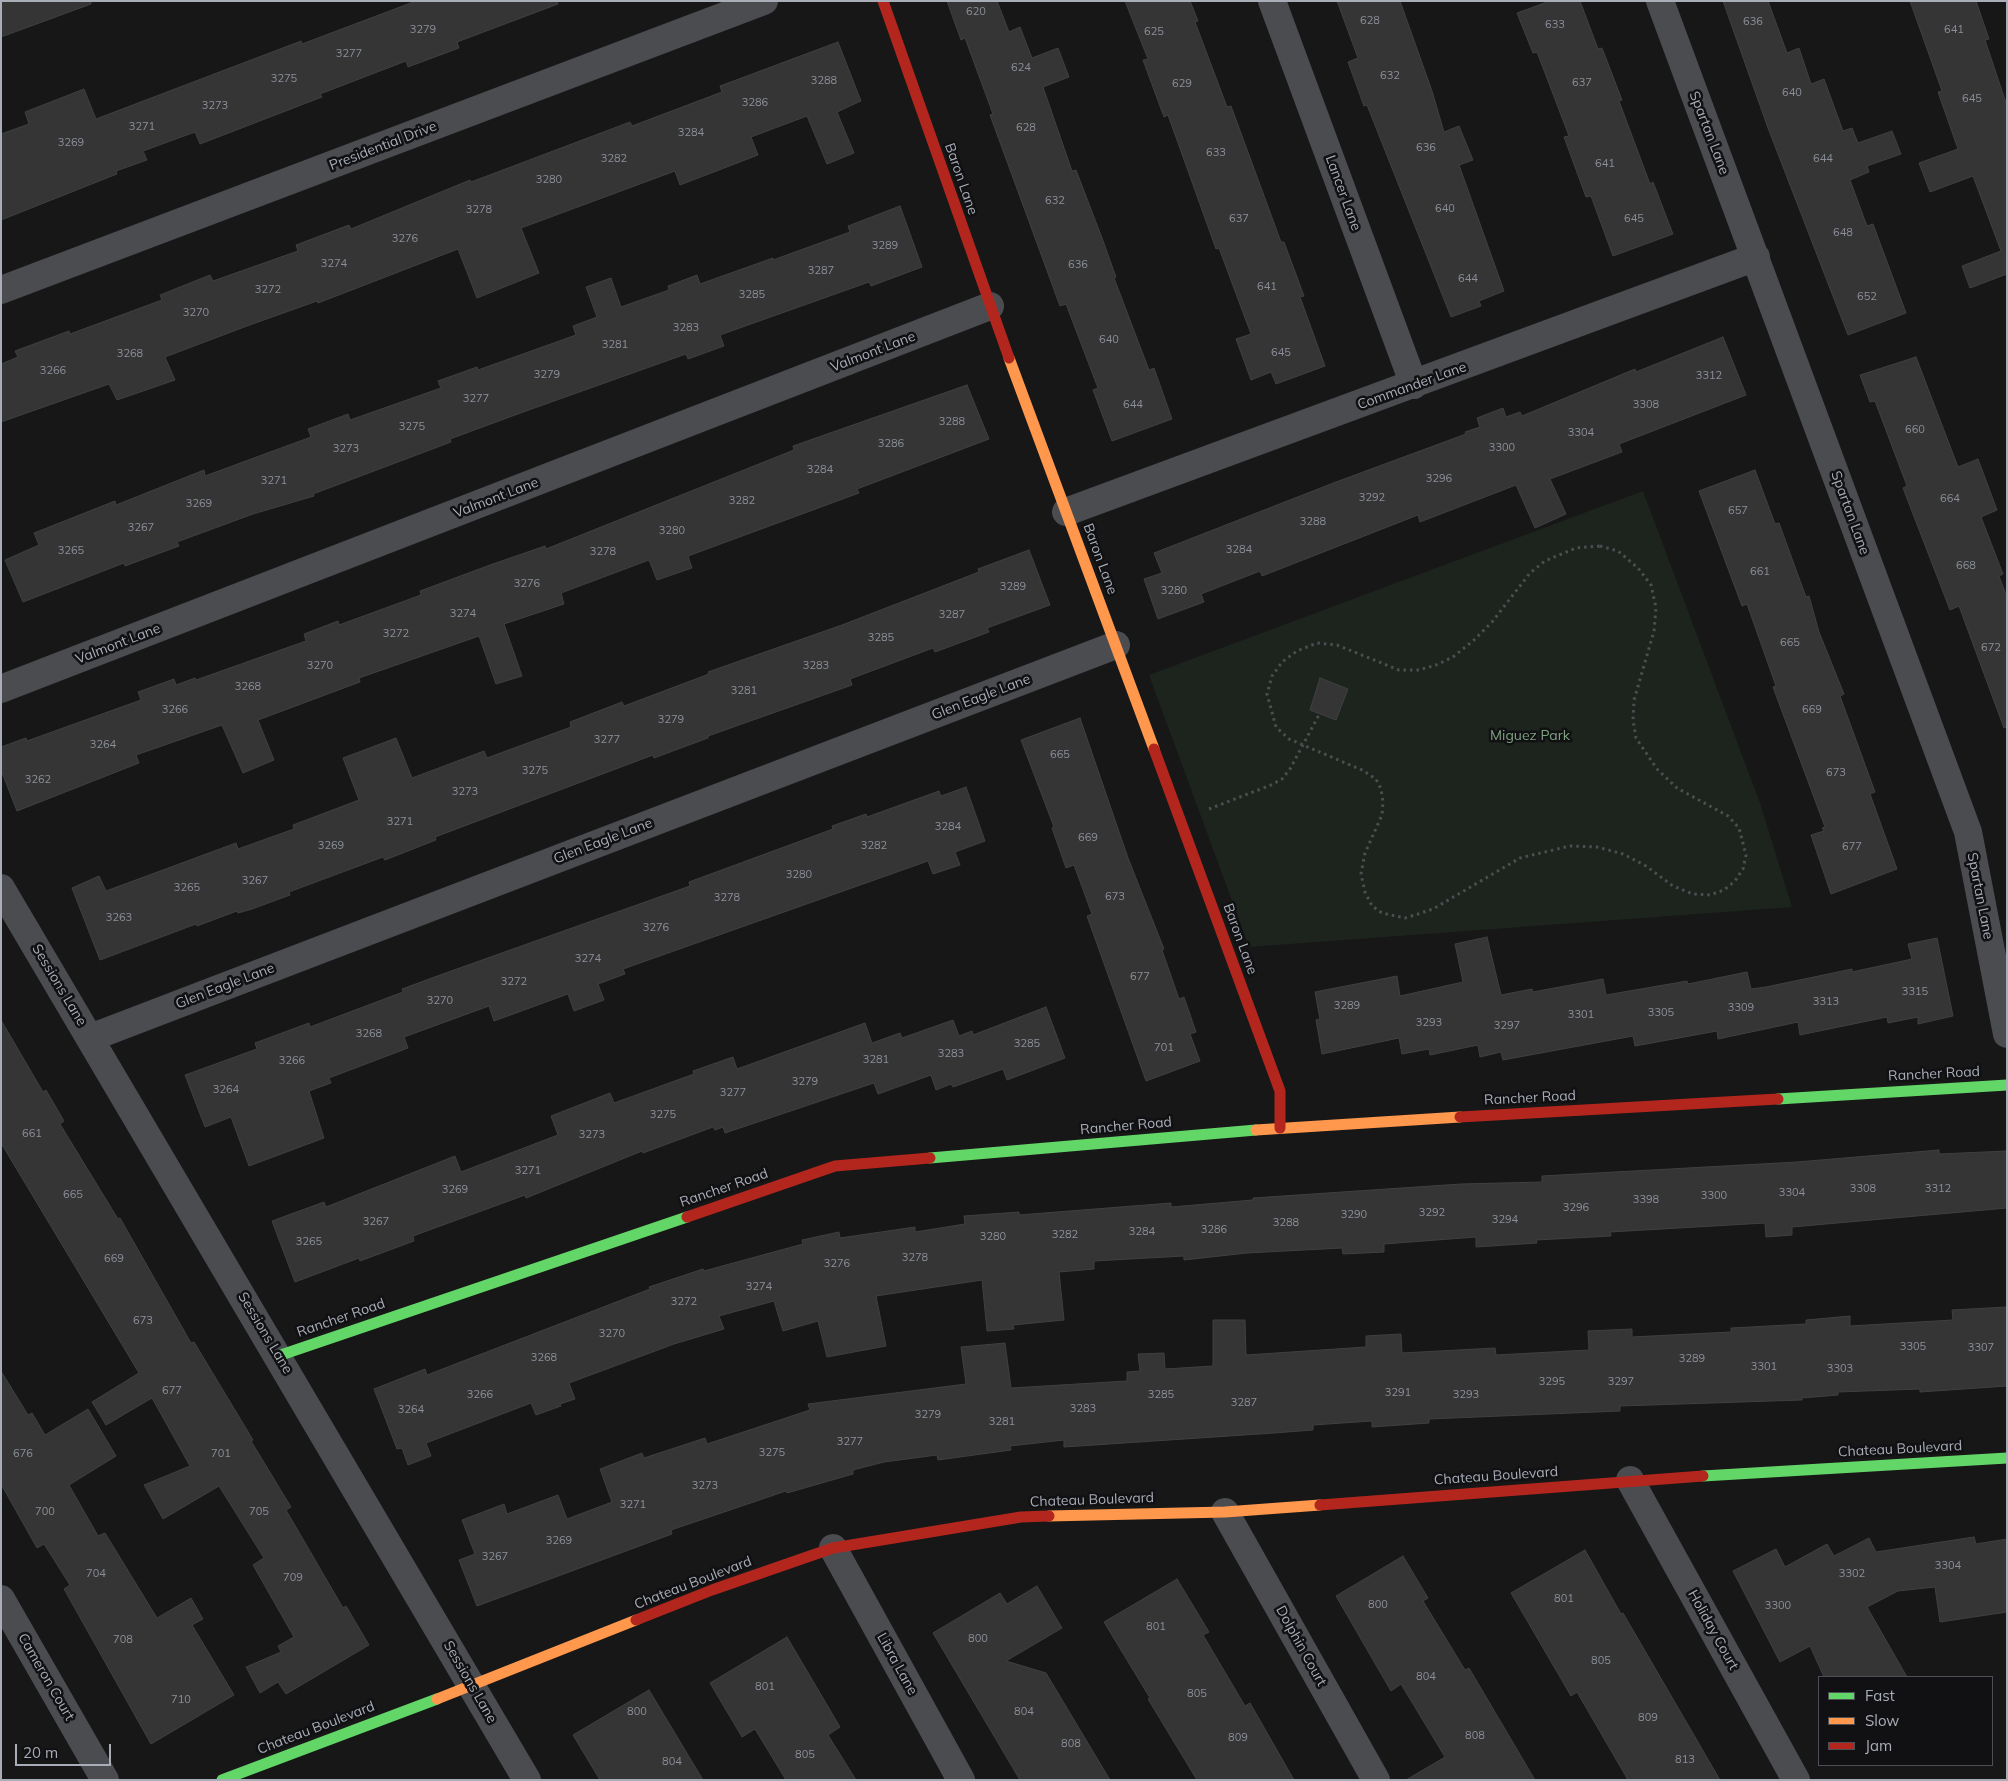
<!DOCTYPE html>
<style>
body{margin:0}
#map{position:relative;width:2008px;height:1781px;overflow:hidden;background:#171717;font-family:Mulish,sans-serif}
canvas{display:block}
.frame{position:absolute;inset:0;border:2px solid #a8adb8;pointer-events:none}
.legend{position:absolute;left:1818px;top:1676px;width:175px;height:90px;box-sizing:border-box;background:#111113;border:1px solid #4d4f55;margin:0;padding:6px 9px;list-style:none;font-size:15px;color:#a8adb8}
.legend li{display:flex;align-items:center;gap:10px;height:25px}
.legend b{width:25px;border:1px solid #4d4f55}
.scale{position:absolute;left:15px;top:1744px;width:96px;height:22px;box-sizing:border-box;border:2px solid #a8adb8;border-top:0;padding-left:6px;font-size:15px;line-height:18px;white-space:nowrap;color:#a8adb8;-webkit-text-stroke:4px #111113;paint-order:stroke}
</style>
<div id="map">
<canvas width="2008" height="1781"></canvas>
<div class="frame"></div>
<ul class="legend">
<li><b style="height:6px;background:#63d668"></b>Fast</li>
<li><b style="height:6px;background:#ff974d"></b>Slow</li>
<li><b style="height:6px;background:#b3261e"></b>Jam</li>
</ul>
<div class="scale">20 m</div>
</div>
<script>
const context = document.querySelector('canvas').getContext('2d');
context.lineJoin = 'round';
function fill(path, color) {
  context.fillStyle = color;
  context.fill(path, 'evenodd');
}
function poly(rows) {
  const path = new Path2D();
  for (const r of rows) {
    path.moveTo(r[0], r[1]);
    for (let i = 2; i < r.length; i += 2) path.lineTo(r[i], r[i + 1]);
  }
  return path;
}
function strokePath(path, color, width, dash) {
  context.strokeStyle = color;
  context.lineWidth = width;
  context.lineCap = dash ? 'butt' : 'round';
  context.setLineDash(dash || []);
  context.stroke(path);
}
function label(font, color, halo, rows, align = 'center') {
  context.font = font + ' Mulish,sans-serif';
  context.lineWidth = 5;
  context.setLineDash([]);
  context.textBaseline = 'middle';
  context.strokeStyle = halo;
  context.fillStyle = color;
  for (const [text, x, y, turn = 0] of rows) {
    context.save();
    context.translate(x, y);
    context.rotate((+turn || 0) * Math.PI / 180);
    context.textAlign = isNaN(turn) ? turn : align;
    if (halo) context.strokeText(text, 0, 0);
    context.fillText(text, 0, 0);
    context.restore();
  }
}
const green = poly([
 [1643,491,1760,803,1792,907,1249,947,1149,675]
]);
const building = poly([
 [1,1,91,1,91,4,1,37,1,1],
 [416,1,557,1,558,4,457,42,459,48,408,67,406,61,320,94,322,97,200,144,195,132,143,151,147,160,116,171,117,174,1,220,1,134,29,124,25,112,84,89,96,119,301,41,302,44,416,1],
 [947,1,997,1,1009,32,1020,27,1032,58,1058,48,1069,77,1043,87,1072,171,1076,170,1102,238,1116,277,1114,278,1149,370,1154,368,1172,419,1112,441,1093,390,1098,388,1066,304,1060,306,990,115,993,114,965,38,961,40,947,1],
 [1125,1,1190,1,1198,21,1195,22,1227,107,1231,106,1281,242,1284,242,1304,296,1300,297,1325,366,1276,384,1271,372,1251,380,1236,339,1251,334,1219,248,1216,249,1168,115,1164,117,1143,60,1148,59,1125,1],
 [1337,1,1400,1,1432,91,1444,132,1459,126,1473,160,1459,165,1504,291,1479,301,1481,306,1451,317,1367,105,1364,106,1348,62,1358,58,1337,1],
 [1550,1,1580,1,1598,49,1602,48,1622,100,1619,101,1650,184,1653,182,1673,234,1613,256,1591,196,1586,197,1564,137,1569,136,1537,52,1533,53,1517,13,1550,1],
 [1723,1,1768,1,1787,53,1799,48,1811,84,1824,79,1843,131,1852,128,1858,143,1892,131,1901,154,1867,166,1869,172,1850,180,1867,226,1873,224,1906,313,1848,335,1768,128,1723,1],
 [1910,1,1976,1,1989,39,1985,40,2007,106,2007,274,1970,288,1962,266,2001,251,1973,176,1930,192,1919,163,1958,149,1938,92,1942,91,1910,1],
 [838,42,861,101,837,112,854,153,827,164,807,116,751,137,758,155,680,185,675,171,521,228,539,273,477,298,458,249,318,303,317,301,247,326,165,357,175,380,117,400,109,384,1,422,1,364,18,357,15,351,69,331,70,334,162,300,160,295,210,275,213,281,298,251,296,245,349,225,351,229,470,180,471,182,630,122,632,126,722,92,720,86,838,42],
 [900,206,922,267,871,286,869,282,720,335,724,346,688,359,686,354,526,411,450,439,451,442,313,494,314,496,253,514,177,542,179,546,125,566,124,563,23,602,5,560,39,545,34,533,115,501,116,505,204,470,205,476,311,437,308,429,348,414,350,420,441,388,438,381,477,367,478,370,576,335,573,326,597,317,586,287,611,278,621,307,669,290,668,286,697,275,700,284,773,258,773,260,850,232,848,226,900,206],
 [1723,337,1746,395,1619,444,1622,452,1550,479,1566,514,1535,528,1516,485,1420,522,1418,515,1262,576,1260,571,1201,594,1204,602,1158,619,1144,579,1162,573,1154,553,1336,482,1466,434,1465,432,1480,427,1477,418,1503,408,1506,417,1520,412,1522,416,1635,369,1636,372,1723,337],
 [1916,357,1958,467,1978,459,1997,510,1981,517,2003,574,1999,576,2007,597,2007,727,2004,728,1959,606,1950,610,1903,488,1907,486,1875,401,1870,402,1860,375,1916,357],
 [967,385,989,439,857,489,859,493,688,556,692,568,657,580,649,560,561,593,564,604,504,624,522,676,496,684,479,636,359,678,360,682,258,720,274,760,243,773,222,725,136,755,139,763,17,811,1,770,1,747,26,738,27,741,141,700,138,692,174,679,176,685,195,678,196,680,306,641,304,634,338,621,339,625,421,595,420,591,490,565,545,546,546,549,794,450,793,446,967,385],
 [1755,470,1775,524,1779,523,1806,597,1809,596,1819,632,1844,694,1840,696,1875,792,1870,794,1897,869,1831,894,1811,835,1824,831,1822,828,1825,827,1773,687,1776,686,1747,604,1742,606,1699,491,1755,470],
 [1029,550,1050,605,987,628,989,632,935,652,933,648,850,679,852,685,708,736,708,738,654,758,653,755,435,837,436,840,385,860,383,857,289,892,290,895,252,909,238,913,237,911,197,926,196,924,100,960,72,888,99,876,106,891,236,843,238,849,294,829,293,825,359,800,343,758,396,738,412,778,484,751,487,758,571,727,570,722,622,702,624,706,709,674,708,672,842,625,979,572,978,569,1029,550],
 [1320,678,1348,689,1336,720,1310,710,1320,678],
 [1080,718,1128,858,1164,949,1162,950,1179,999,1184,997,1196,1032,1190,1034,1200,1061,1146,1081,1087,916,1092,914,1074,865,1066,868,1052,828,1054,827,1021,740,1080,718],
 [966,787,985,841,955,852,960,865,933,874,928,861,623,969,625,974,598,984,604,1000,574,1011,568,994,494,1021,489,1006,404,1037,408,1048,329,1078,331,1083,309,1091,324,1138,249,1166,231,1117,205,1127,185,1075,257,1049,255,1043,309,1023,310,1027,403,992,402,989,440,975,690,886,689,882,833,829,832,826,866,814,867,817,939,791,941,796,966,787],
 [1487,937,1501,995,1532,989,1533,992,1603,979,1606,995,1687,981,1688,984,1747,972,1751,989,1766,987,1852,969,1852,972,1912,959,1908,944,1937,938,1953,1016,1918,1024,1918,1017,1888,1023,1887,1017,1800,1035,1798,1022,1718,1039,1717,1031,1635,1046,1633,1036,1503,1060,1501,1052,1480,1057,1478,1045,1430,1055,1429,1049,1402,1054,1399,1038,1322,1054,1316,1020,1320,1019,1315,992,1397,976,1400,996,1463,982,1455,944,1487,937],
 [1046,1007,1065,1058,1007,1080,1003,1069,953,1087,951,1084,936,1090,931,1075,878,1094,874,1083,725,1133,723,1127,715,1130,713,1127,643,1153,642,1151,526,1198,525,1195,413,1236,414,1241,360,1261,359,1258,295,1282,272,1221,324,1202,326,1207,455,1156,461,1172,558,1135,551,1116,610,1093,614,1103,694,1074,693,1071,733,1057,737,1069,865,1023,872,1043,900,1033,902,1038,953,1020,959,1036,972,1031,973,1035,1046,1007],
 [1,1020,43,1092,46,1090,64,1121,60,1124,118,1219,120,1218,191,1343,194,1342,253,1440,251,1441,291,1507,286,1510,343,1608,346,1606,369,1645,286,1694,278,1682,260,1693,246,1667,281,1652,278,1646,294,1637,253,1565,264,1558,219,1486,163,1519,144,1485,190,1466,152,1398,106,1425,92,1402,139,1373,1,1143,1,1020],
 [1939,1150,1939,1154,2007,1151,2007,1208,1792,1227,1792,1235,1766,1237,1765,1223,1610,1232,1611,1236,1536,1240,1537,1243,1476,1247,1476,1237,1384,1244,1384,1252,1343,1254,1342,1248,1247,1253,1184,1260,1184,1256,1094,1261,1094,1269,1059,1272,1064,1320,1013,1325,1014,1329,987,1331,982,1280,876,1296,886,1346,827,1357,818,1321,783,1331,774,1301,719,1316,724,1329,674,1344,569,1383,575,1399,560,1404,561,1406,536,1415,531,1403,426,1443,431,1456,408,1465,402,1448,397,1449,374,1389,425,1369,427,1375,650,1289,649,1287,703,1269,704,1271,803,1244,802,1240,839,1232,840,1238,915,1227,915,1232,965,1224,964,1216,1019,1212,1019,1215,1171,1203,1171,1207,1253,1200,1253,1198,1461,1184,1542,1182,1542,1176,1797,1162,1939,1150],
 [2007,1307,2007,1386,1920,1392,1920,1389,1838,1392,1838,1395,1802,1398,1802,1400,1620,1406,1620,1411,1429,1419,1429,1423,1372,1427,1372,1421,1313,1425,1313,1430,1274,1433,1064,1447,1064,1440,1010,1446,1011,1450,938,1460,937,1455,884,1462,853,1470,853,1474,787,1493,786,1491,671,1530,672,1534,477,1606,459,1560,475,1554,462,1520,504,1504,507,1514,558,1495,567,1519,612,1502,600,1469,642,1453,644,1458,705,1438,707,1444,810,1410,808,1404,966,1384,961,1347,1005,1343,1011,1388,1127,1381,1127,1372,1140,1371,1138,1354,1164,1353,1165,1369,1213,1366,1213,1320,1245,1320,1246,1355,1366,1347,1366,1336,1401,1334,1402,1353,1495,1348,1496,1355,1589,1350,1588,1331,1632,1329,1632,1337,1731,1332,1731,1328,1806,1324,1806,1320,1850,1316,1850,1326,1953,1320,1952,1310,2007,1307],
 [1,1371,28,1415,32,1413,45,1435,88,1409,116,1456,69,1485,98,1536,105,1533,157,1618,191,1598,203,1619,192,1625,234,1695,151,1744,64,1589,70,1585,44,1544,37,1548,1,1484,1,1371],
 [1974,1537,1976,1544,2007,1539,2007,1612,1940,1622,1935,1587,1898,1591,1867,1607,1907,1677,1824,1677,1810,1646,1780,1662,1733,1571,1776,1549,1785,1567,1827,1544,1834,1556,1869,1538,1876,1552,1974,1537],
 [1585,1550,1621,1614,1623,1613,1720,1780,1628,1780,1577,1692,1571,1696,1511,1593,1585,1550],
 [1403,1556,1428,1598,1423,1601,1465,1670,1469,1668,1535,1780,1406,1780,1445,1757,1401,1684,1391,1691,1336,1596,1403,1556],
 [1177,1579,1209,1632,1203,1635,1245,1706,1250,1703,1294,1780,1197,1780,1148,1699,1150,1698,1104,1622,1177,1579],
 [1037,1586,1062,1628,1006,1661,1046,1673,1110,1780,1020,1780,933,1633,1000,1593,1007,1604,1037,1586],
 [787,1637,840,1727,828,1735,856,1780,786,1780,755,1729,742,1737,710,1683,787,1637],
 [649,1690,703,1780,600,1780,573,1735,649,1690]
]);
const path = poly([
 [1600,546,1618,551,1638,568,1651,585,1656,608,1654,631,1634,700,1633,720,1636,738,1657,769,1677,788,1728,816,1739,828,1746,855,1743,869,1735,881,1724,890,1710,895,1693,894,1673,886,1646,866,1623,854,1597,847,1570,846,1520,858,1433,909,1418,914,1405,918,1382,913,1372,906,1365,892,1361,874,1365,853,1382,815,1383,802,1381,789,1376,779,1362,770,1289,739,1276,727,1267,694,1272,676,1282,662,1297,651,1317,643,1337,645,1399,670,1419,670,1436,665,1453,657,1474,640,1492,622,1530,573,1545,561,1576,548,1600,546],
 [1209,809,1271,785,1282,779,1290,769,1320,713]
]);
const street = poly([
 [1272,1,1414,385],
 [1660,1,1968,832,2007,1034],
 [1,290,764,1],
 [1066,512,1756,257],
 [1,689,990,306],
 [1,888,527,1780],
 [90,1038,1116,645],
 [1630,1480,1796,1780],
 [1225,1512,1376,1780],
 [833,1548,961,1780],
 [1,1599,105,1780]
]);
const fast = poly([
 [1778,1099,2007,1085],
 [930,1158,1256,1130],
 [278,1356,687,1217],
 [1703,1476,2007,1458],
 [222,1780,437,1699]
]);
const slow = poly([
 [1009,358,1154,749],
 [1256,1130,1460,1117],
 [1049,1516,1225,1512,1320,1505],
 [437,1699,636,1620]
]);
const jam = poly([
 [883,1,1009,358],
 [1154,749,1280,1091,1280,1128],
 [1460,1117,1778,1099],
 [687,1217,835,1166,930,1158],
 [1320,1505,1703,1476],
 [636,1620,712,1590,833,1548,1021,1517,1049,1516]
]);
const numberNames = [
 ["620",976,12],
 ["628",1370,21],
 ["636",1753,22],
 ["633",1555,25],
 ["3279",423,30],
 ["641",1954,30],
 ["625",1154,32],
 ["3277",349,54],
 ["624",1021,68],
 ["632",1390,76],
 ["3275",284,79],
 ["3288",824,81],
 ["637",1582,83],
 ["629",1182,84],
 ["640",1792,93],
 ["645",1972,99],
 ["3286",755,103],
 ["3273",215,106],
 ["3271",142,127],
 ["628",1026,128],
 ["3284",691,133],
 ["3269",71,143],
 ["636",1426,148],
 ["633",1216,153],
 ["3282",614,159],
 ["644",1823,159],
 ["641",1605,164],
 ["3280",549,180],
 ["632",1055,201],
 ["640",1445,209],
 ["3278",479,210],
 ["637",1239,219],
 ["645",1634,219],
 ["648",1843,233],
 ["3276",405,239],
 ["3289",885,246],
 ["3274",334,264],
 ["636",1078,265],
 ["3287",821,271],
 ["644",1468,279],
 ["641",1267,287],
 ["3272",268,290],
 ["3285",752,295],
 ["652",1867,297],
 ["3270",196,313],
 ["3283",686,328],
 ["640",1109,340],
 ["3281",615,345],
 ["645",1281,353],
 ["3268",130,354],
 ["3266",53,371],
 ["3279",547,375],
 ["3312",1709,376],
 ["3277",476,399],
 ["644",1133,405],
 ["3308",1646,405],
 ["3288",952,422],
 ["3275",412,427],
 ["660",1915,430],
 ["3304",1581,433],
 ["3286",891,444],
 ["3300",1502,448],
 ["3273",346,449],
 ["3284",820,470],
 ["3296",1439,479],
 ["3271",274,481],
 ["3292",1372,498],
 ["664",1950,499],
 ["3282",742,501],
 ["3269",199,504],
 ["657",1738,511],
 ["3288",1313,522],
 ["3267",141,528],
 ["3280",672,531],
 ["3284",1239,550],
 ["3265",71,551],
 ["3278",603,552],
 ["668",1966,566],
 ["661",1760,572],
 ["3276",527,584],
 ["3289",1013,587],
 ["3280",1174,591],
 ["3274",463,614],
 ["3287",952,615],
 ["3272",396,634],
 ["3285",881,638],
 ["665",1790,643],
 ["672",1991,648],
 ["3270",320,666],
 ["3283",816,666],
 ["3268",248,687],
 ["3281",744,691],
 ["3266",175,710],
 ["669",1812,710],
 ["3279",671,720],
 ["3277",607,740],
 ["3264",103,745],
 ["665",1060,755],
 ["3275",535,771],
 ["673",1836,773],
 ["3262",38,780],
 ["3273",465,792],
 ["3271",400,822],
 ["3284",948,827],
 ["669",1088,838],
 ["3269",331,846],
 ["3282",874,846],
 ["677",1852,847],
 ["3280",799,875],
 ["3267",255,881],
 ["3265",187,888],
 ["673",1115,897],
 ["3278",727,898],
 ["3263",119,918],
 ["3276",656,928],
 ["3274",588,959],
 ["677",1140,977],
 ["3272",514,982],
 ["3315",1915,992],
 ["3270",440,1001],
 ["3313",1826,1002],
 ["3289",1347,1006],
 ["3309",1741,1008],
 ["3305",1661,1013],
 ["3301",1581,1015],
 ["3293",1429,1023],
 ["3297",1507,1026],
 ["3268",369,1034],
 ["3285",1027,1044],
 ["701",1164,1048],
 ["3283",951,1054],
 ["3281",876,1060],
 ["3266",292,1061],
 ["3279",805,1082],
 ["3264",226,1090],
 ["3277",733,1093],
 ["3275",663,1115],
 ["661",32,1134],
 ["3273",592,1135],
 ["3271",528,1171],
 ["3308",1863,1189],
 ["3312",1938,1189],
 ["3269",455,1190],
 ["3304",1792,1193],
 ["665",73,1195],
 ["3300",1714,1196],
 ["3398",1646,1200],
 ["3296",1576,1208],
 ["3292",1432,1213],
 ["3290",1354,1215],
 ["3294",1505,1220],
 ["3267",376,1222],
 ["3288",1286,1223],
 ["3286",1214,1230],
 ["3284",1142,1232],
 ["3282",1065,1235],
 ["3280",993,1237],
 ["3265",309,1242],
 ["3278",915,1258],
 ["669",114,1259],
 ["3276",837,1264],
 ["3274",759,1287],
 ["3272",684,1302],
 ["673",143,1321],
 ["3270",612,1334],
 ["3305",1913,1347],
 ["3307",1981,1348],
 ["3268",544,1358],
 ["3289",1692,1359],
 ["3301",1764,1367],
 ["3303",1840,1369],
 ["3295",1552,1382],
 ["3297",1621,1382],
 ["677",172,1391],
 ["3291",1398,1393],
 ["3266",480,1395],
 ["3285",1161,1395],
 ["3293",1466,1395],
 ["3287",1244,1403],
 ["3283",1083,1409],
 ["3264",411,1410],
 ["3279",928,1415],
 ["3281",1002,1422],
 ["3277",850,1442],
 ["3275",772,1453],
 ["676",23,1454],
 ["701",221,1454],
 ["3273",705,1486],
 ["3271",633,1505],
 ["700",45,1512],
 ["705",259,1512],
 ["3269",559,1541],
 ["3267",495,1557],
 ["3304",1948,1566],
 ["704",96,1574],
 ["3302",1852,1574],
 ["709",293,1578],
 ["801",1564,1599],
 ["800",1378,1605],
 ["3300",1778,1606],
 ["801",1156,1627],
 ["800",978,1639],
 ["708",123,1640],
 ["805",1601,1661],
 ["804",1426,1677],
 ["801",765,1687],
 ["805",1197,1694],
 ["710",181,1700],
 ["800",637,1712],
 ["804",1024,1712],
 ["809",1648,1718],
 ["808",1475,1736],
 ["809",1238,1738],
 ["808",1071,1744],
 ["805",805,1755],
 ["813",1685,1760],
 ["804",672,1762]
];
const streetNames = [
 ["Spartan Lane",1709,133,69],
 ["Presidential Drive",383,146,-21],
 ["Baron Lane",961,179,71],
 ["Lancer Lane",1343,193,70],
 ["Valmont Lane",873,352,-21],
 ["Commander Lane",1412,386,-20],
 ["Valmont Lane",496,498,-21],
 ["Spartan Lane",1850,513,70],
 ["Baron Lane",1100,559,70],
 ["Valmont Lane",118,644,-21],
 ["Glen Eagle Lane",981,697,-21],
 ["Glen Eagle Lane",603,841,-21],
 ["Spartan Lane",1980,896,79],
 ["Baron Lane",1240,939,70],
 ["Sessions Lane",59,985,59],
 ["Glen Eagle Lane",225,986,-21],
 ["Rancher Road",1934,1074,-3],
 ["Rancher Road",1530,1098,-3],
 ["Rancher Road",1126,1126,-5],
 ["Rancher Road",724,1188,-19],
 ["Rancher Road",341,1318,-19],
 ["Sessions Lane",265,1333,59],
 ["Chateau Boulevard",1900,1449,-3],
 ["Chateau Boulevard",1496,1476,-4],
 ["Chateau Boulevard",1092,1500,-2],
 ["Chateau Boulevard",693,1583,-21],
 ["Holiday Court",1713,1630,61],
 ["Dolphin Court",1301,1646,61],
 ["Libra Lane",897,1664,61],
 ["Cameron Court",46,1677,60],
 ["Sessions Lane",470,1682,60],
 ["Chateau Boulevard",316,1728,-21]
];
const parkNames = [
 ["Miguez Park",1530,736]
];
fill(green, '#1d241e');
fill(building, '#353536');
strokePath(building, '#3f4043', 1);
strokePath(path, '#4d4e52', 3, [2.5, 4]);
strokePath(street, '#4b4c50', 28);
strokePath(fast, '#63d668', 11);
strokePath(slow, '#ff974d', 11);
strokePath(jam, '#b3261e', 11);
label('11px', '#8b8f98', null, numberNames);
label('14px', '#a8adb8', '#111113', streetNames);
label('14px', '#7fa381', '#111113', parkNames);
</script>
